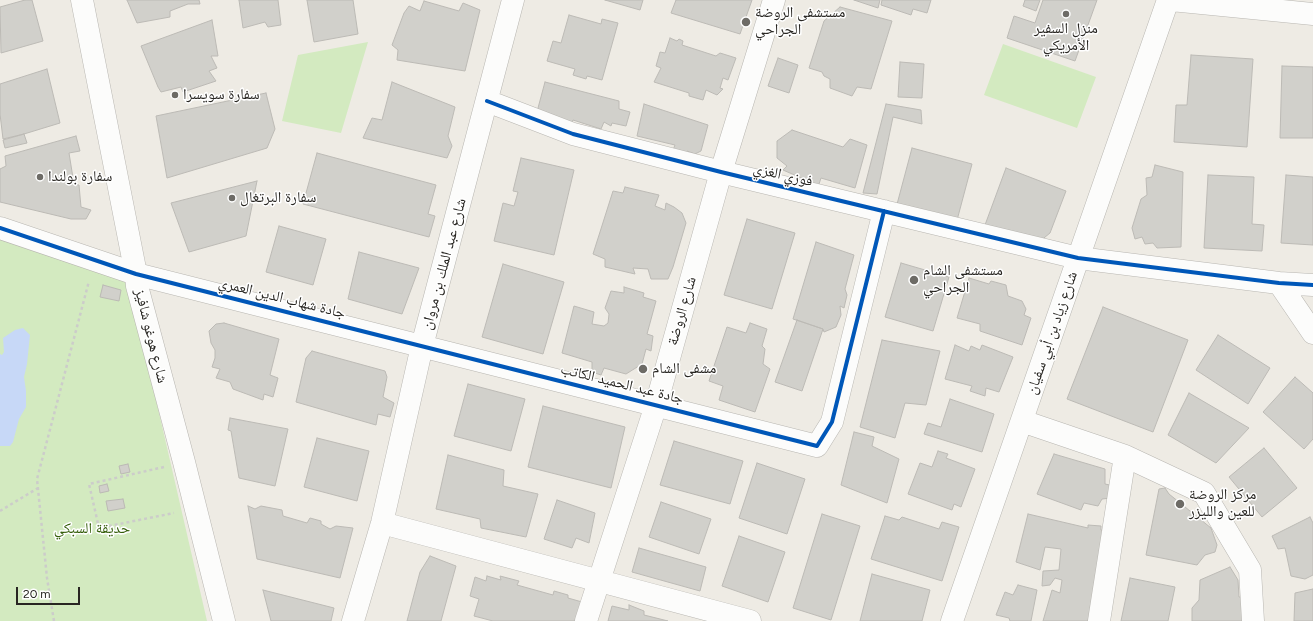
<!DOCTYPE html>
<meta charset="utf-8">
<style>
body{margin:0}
#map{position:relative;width:1313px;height:621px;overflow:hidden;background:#eeebe4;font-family:Figtree,sans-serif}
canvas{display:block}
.scale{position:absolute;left:16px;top:587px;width:64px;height:18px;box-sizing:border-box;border:2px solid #282622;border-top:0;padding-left:5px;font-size:12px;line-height:14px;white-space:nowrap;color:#282622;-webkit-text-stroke:3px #fff;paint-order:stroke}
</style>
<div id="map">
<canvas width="1313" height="621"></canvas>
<div class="scale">20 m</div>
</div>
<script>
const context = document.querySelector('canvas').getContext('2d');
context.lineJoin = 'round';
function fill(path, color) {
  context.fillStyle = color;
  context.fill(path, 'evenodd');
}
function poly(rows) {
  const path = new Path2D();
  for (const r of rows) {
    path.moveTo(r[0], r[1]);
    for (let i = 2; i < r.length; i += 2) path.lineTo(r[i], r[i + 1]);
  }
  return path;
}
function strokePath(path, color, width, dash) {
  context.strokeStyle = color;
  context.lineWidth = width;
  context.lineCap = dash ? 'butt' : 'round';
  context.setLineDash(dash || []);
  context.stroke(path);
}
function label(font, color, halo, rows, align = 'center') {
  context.font = font + ' Figtree,"Noto Naskh Arabic",sans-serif';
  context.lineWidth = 3;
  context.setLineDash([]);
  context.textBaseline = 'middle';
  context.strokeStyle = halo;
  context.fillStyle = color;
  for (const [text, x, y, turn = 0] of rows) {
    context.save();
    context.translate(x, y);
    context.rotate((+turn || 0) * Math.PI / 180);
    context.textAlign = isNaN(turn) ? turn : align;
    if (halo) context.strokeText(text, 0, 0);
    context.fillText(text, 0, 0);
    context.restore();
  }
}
const green = poly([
 [368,42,341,133,282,121,298,55],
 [1003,44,1096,77,1077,128,984,95],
 [0,234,127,274,207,621,0,621]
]);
const water = poly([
 [23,328,30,335,27,364,24,377,26,391,26,407,19,419,13,442,10,446,0,446,0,354,2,355,4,352,3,338,15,330]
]);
const building = poly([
 [25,0,32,0,43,41,1,53,0,7,25,0],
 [127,0,199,0,200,4,188,4,170,11,170,17,137,23,127,0],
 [239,0,278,0,281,25,268,27,265,22,243,28,239,0],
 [307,0,353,0,358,34,314,42,307,0],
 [605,0,643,0,640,10,605,0],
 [676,0,752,0,740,34,671,13,676,0],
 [854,0,880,0,878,8,854,0],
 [882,0,931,0,927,13,913,9,911,15,881,5,882,0],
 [1025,0,1040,0,1036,11,1023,6,1025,0],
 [1043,0,1097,0,1075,61,1007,38,1014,16,1035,23,1043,0],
 [424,1,459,11,463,3,480,10,465,71,397,60,398,50,392,45,404,13,409,6,420,11,424,1],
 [840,7,892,21,871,89,857,87,852,96,830,88,830,79,824,76,822,72,809,68,824,21,840,7],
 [569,15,601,24,602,19,618,23,602,80,587,76,586,79,573,75,575,69,547,61,553,41,561,43,569,15],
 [212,20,218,56,211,56,217,68,209,71,216,81,183,92,181,87,161,92,158,87,141,46,212,20],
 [670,38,677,41,679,39,683,41,682,45,716,56,720,53,736,58,728,80,723,78,720,88,723,89,717,95,706,90,703,100,689,96,689,93,654,82,661,68,656,66,660,52,665,53,670,38],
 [1191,55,1253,59,1247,147,1174,142,1176,105,1187,105,1191,55],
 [778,58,798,65,789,93,768,86,778,58],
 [900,62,924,64,922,98,898,97,900,62],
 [1282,66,1313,67,1313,138,1280,138,1282,66],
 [47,69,60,123,24,134,3,139,0,114,0,84,47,69],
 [392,82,455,107,448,136,452,146,447,158,363,138,372,118,382,120,392,82],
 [545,82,619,101,619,109,630,112,626,126,612,123,611,126,604,122,601,129,573,120,568,130,539,113,538,108,545,82],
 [266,93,275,129,267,148,167,178,156,116,266,93],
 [644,104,708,125,701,151,695,154,687,151,683,158,671,155,675,145,637,136,644,104],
 [886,104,921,110,922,124,893,117,877,194,863,193,886,104],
 [792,130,843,147,850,139,867,145,855,188,821,178,817,190,804,186,806,180,783,170,787,166,777,158,777,141,792,130],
 [24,134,27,143,5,148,3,140,24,134],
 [76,136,80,151,69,153,74,184,79,185,81,207,91,210,86,219,71,219,0,202,0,169,6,166,5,156,76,136],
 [912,148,972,164,956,224,896,208,912,148],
 [317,153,436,185,428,214,435,216,429,237,303,204,317,153],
 [521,158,574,170,554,255,494,241,503,203,514,206,518,192,513,191,521,158],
 [1155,165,1183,172,1181,247,1157,248,1153,243,1145,244,1142,237,1135,239,1132,228,1141,199,1147,195,1146,178,1152,177,1155,165],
 [1006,168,1066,191,1050,233,1039,242,985,225,1006,168],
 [1208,175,1254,177,1252,224,1264,225,1262,251,1204,248,1208,175],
 [1286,175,1313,177,1313,245,1281,243,1286,175],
 [257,181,246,236,189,252,171,203,257,181],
 [625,187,659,195,655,206,665,210,666,203,674,207,682,213,686,223,673,267,668,279,651,279,648,269,633,268,635,274,605,267,605,259,593,254,613,191,623,193,625,187],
 [747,219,795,233,772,309,724,295,747,219],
 [279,226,326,239,313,285,266,272,279,226],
 [816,242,854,255,845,289,847,295,844,308,840,306,841,315,836,327,824,332,823,329,793,319,816,242],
 [359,252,419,268,402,314,348,299,359,252],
 [901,263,949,277,933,331,885,317,901,263],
 [503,264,564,282,543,354,482,337,503,264],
 [969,278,989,284,991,281,1006,285,1008,296,1022,301,1026,309,1024,315,1031,318,1022,345,980,331,980,324,957,318,969,278],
 [103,285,121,290,119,301,100,297,103,285],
 [624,287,644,293,643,297,656,301,647,334,653,336,651,351,646,349,642,364,626,374,604,368,601,375,592,372,592,362,562,353,574,306,594,312,592,324,604,326,608,323,609,314,605,308,611,291,624,293,624,287],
 [1103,307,1188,340,1153,432,1067,399,1103,307],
 [797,320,823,329,802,391,775,382,797,320],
 [224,323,279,339,270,375,278,378,273,397,264,394,263,400,233,389,230,382,216,378,220,369,212,367,215,358,215,350,211,343,209,331,216,324,224,323],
 [750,323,767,329,762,346,765,349,763,364,770,369,755,412,719,400,723,386,709,381,727,327,746,333,750,323],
 [1218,335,1270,368,1248,404,1196,370,1218,335],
 [882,340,940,351,926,405,905,403,895,438,860,427,882,340],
 [955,345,969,351,971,346,980,350,982,345,1013,357,999,392,986,388,985,396,970,391,972,386,945,379,955,345],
 [312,351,385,371,387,377,383,397,394,403,390,417,378,414,376,425,296,402,306,358,312,351],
 [1295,377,1313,393,1313,439,1304,449,1263,412,1295,377],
 [468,384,525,399,511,451,454,436,468,384],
 [1189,393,1249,428,1216,463,1168,435,1189,393],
 [950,399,994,414,982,452,924,434,928,423,941,427,950,399],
 [543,406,625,427,611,488,528,467,543,406],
 [230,418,288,429,275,486,239,478,231,431,228,430,230,418],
 [854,432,874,437,872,446,899,459,887,503,841,485,854,432],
 [317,438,369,451,357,501,304,487,317,438],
 [674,441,743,461,730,504,660,485,674,441],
 [1264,448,1297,488,1262,517,1229,477,1264,448],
 [938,451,948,454,946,458,975,469,961,507,954,504,952,510,908,494,920,463,932,467,938,451],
 [1054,454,1105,469,1105,484,1114,486,1111,498,1102,499,1098,506,1084,503,1081,510,1037,494,1054,454],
 [448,455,504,470,503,486,538,494,526,537,481,528,480,519,436,509,448,455],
 [757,463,805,479,787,534,739,518,757,463],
 [128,464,130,472,121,474,119,466,128,464],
 [107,484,109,491,100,493,99,486,107,484],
 [1165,488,1169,494,1211,528,1217,545,1215,552,1205,555,1197,565,1146,555,1159,489,1165,488],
 [123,499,125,508,108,511,106,501,123,499],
 [557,500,595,513,589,543,576,538,572,548,544,539,557,500],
 [661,502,711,519,699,554,649,537,661,502],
 [248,506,255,509,261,506,282,510,283,516,307,523,310,518,321,521,321,524,330,529,336,526,353,528,340,578,257,559,248,506],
 [822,514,860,526,831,620,793,608,822,514],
 [1028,514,1088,528,1088,525,1101,526,1101,530,1107,532,1088,621,1043,621,1052,590,1060,593,1062,580,1055,578,1050,585,1042,586,1043,571,1059,570,1061,549,1045,547,1040,570,1016,562,1028,514],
 [885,516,899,520,902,517,939,529,942,522,959,527,942,581,871,559,885,516],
 [1310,517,1313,523,1313,575,1305,579,1291,576,1285,548,1278,549,1272,536,1310,517],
 [739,536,785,552,768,602,722,586,739,536],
 [639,548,706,567,700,591,632,572,639,548],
 [430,556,456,566,441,621,407,621,420,572,430,556],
 [1230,567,1238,580,1239,597,1246,597,1248,621,1192,621,1192,608,1199,600,1200,580,1230,567],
 [872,574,930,590,922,621,860,621,872,574],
 [487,576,501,580,500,576,519,581,517,585,553,595,554,591,568,595,568,598,582,602,577,621,493,621,474,616,479,599,470,596,475,577,486,581,487,576],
 [1130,578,1175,587,1168,621,1121,621,1130,578],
 [1018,585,1037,590,1031,621,1010,621,1009,618,996,615,1005,592,1013,595,1018,585],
 [1313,589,1313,621,1294,621,1295,593,1313,589],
 [263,590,334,608,331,621,271,621,263,590],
 [629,605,644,611,644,615,668,621,608,621,612,606,629,610,629,605]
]);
const path = poly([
 [164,467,89,484,99,528,174,513],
 [0,511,38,488],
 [54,621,47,578,37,479,89,281]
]);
const minor = poly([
 [1171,0,1313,14],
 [487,101,573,134,721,172,1078,258,1279,283,1313,285],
 [0,228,136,274,817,446,832,422,884,211],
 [1279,283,1313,333],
 [1022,421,1125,456,1204,493,1250,570,1253,621],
 [382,523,750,621],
 [353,621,382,523,422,346,513,0],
 [586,621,656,405,721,172,774,0],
 [952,621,1168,0],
 [1099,621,1125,456]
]);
const major = poly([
 [82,0,136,274,137,286,184,462,224,621]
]);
const cycleway = poly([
 [487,101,573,134,721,172,1078,258,1279,283,1313,285],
 [0,228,136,274,817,446,832,422,884,211]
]);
const markers = [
 [1066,14,4,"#6d6b66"],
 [746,22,5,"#6d6b66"],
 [175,95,4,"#6d6b66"],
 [40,177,4,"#6d6b66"],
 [232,198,4,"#6d6b66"],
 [914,280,5,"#6d6b66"],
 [643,369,5,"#6d6b66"],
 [1180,504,5,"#6d6b66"]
];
const poiNames = [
 ["مستشفى الروضة",755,13],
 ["الجراحي",755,30],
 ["منزل السفير",1066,29,"center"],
 ["الأمريكي",1066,46,"center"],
 ["سفارة سويسرا",183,95],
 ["سفارة بولندا",48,177],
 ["سفارة البرتغال",240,198],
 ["مستشفى الشام",923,271],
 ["الجراحي",923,288],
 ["مشفى الشام",652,369],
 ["مركز الروضة",1189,495],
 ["للعين والليزر",1189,512]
];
const streetNames = [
 ["فوزي الغزي",783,175,13],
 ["شارع عبد الملك بن مروان",444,264,-75],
 ["جادة شهاب الدين العمري",282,298,14],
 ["شارع الروضة",682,311,-74],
 ["شارع زياد بن أبي سفيان",1052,333,-71],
 ["شارع هوغو شافيز",151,336,76],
 ["جادة عبد الحميد الكاتب",622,384,14]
];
const parkNames = [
 ["حديقة السبكي",92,529]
];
fill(green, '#d3eac0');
fill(water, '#c7d8f7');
fill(building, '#d1d0cb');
strokePath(building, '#bcbab5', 1);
strokePath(minor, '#b8b6b1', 23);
strokePath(major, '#b8b6b1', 23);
strokePath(path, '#ccccca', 2.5, [3, 3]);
strokePath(minor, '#fcfcfb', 22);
strokePath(major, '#fcfcfb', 22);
strokePath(cycleway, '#0057b8', 4);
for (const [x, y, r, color] of markers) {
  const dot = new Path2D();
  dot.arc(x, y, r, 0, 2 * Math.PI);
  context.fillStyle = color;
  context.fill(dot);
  strokePath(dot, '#fff', 1.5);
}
label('15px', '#282622', '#fff', poiNames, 'left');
label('15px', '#282622', '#fff', streetNames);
label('15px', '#335d08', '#fff', parkNames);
</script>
